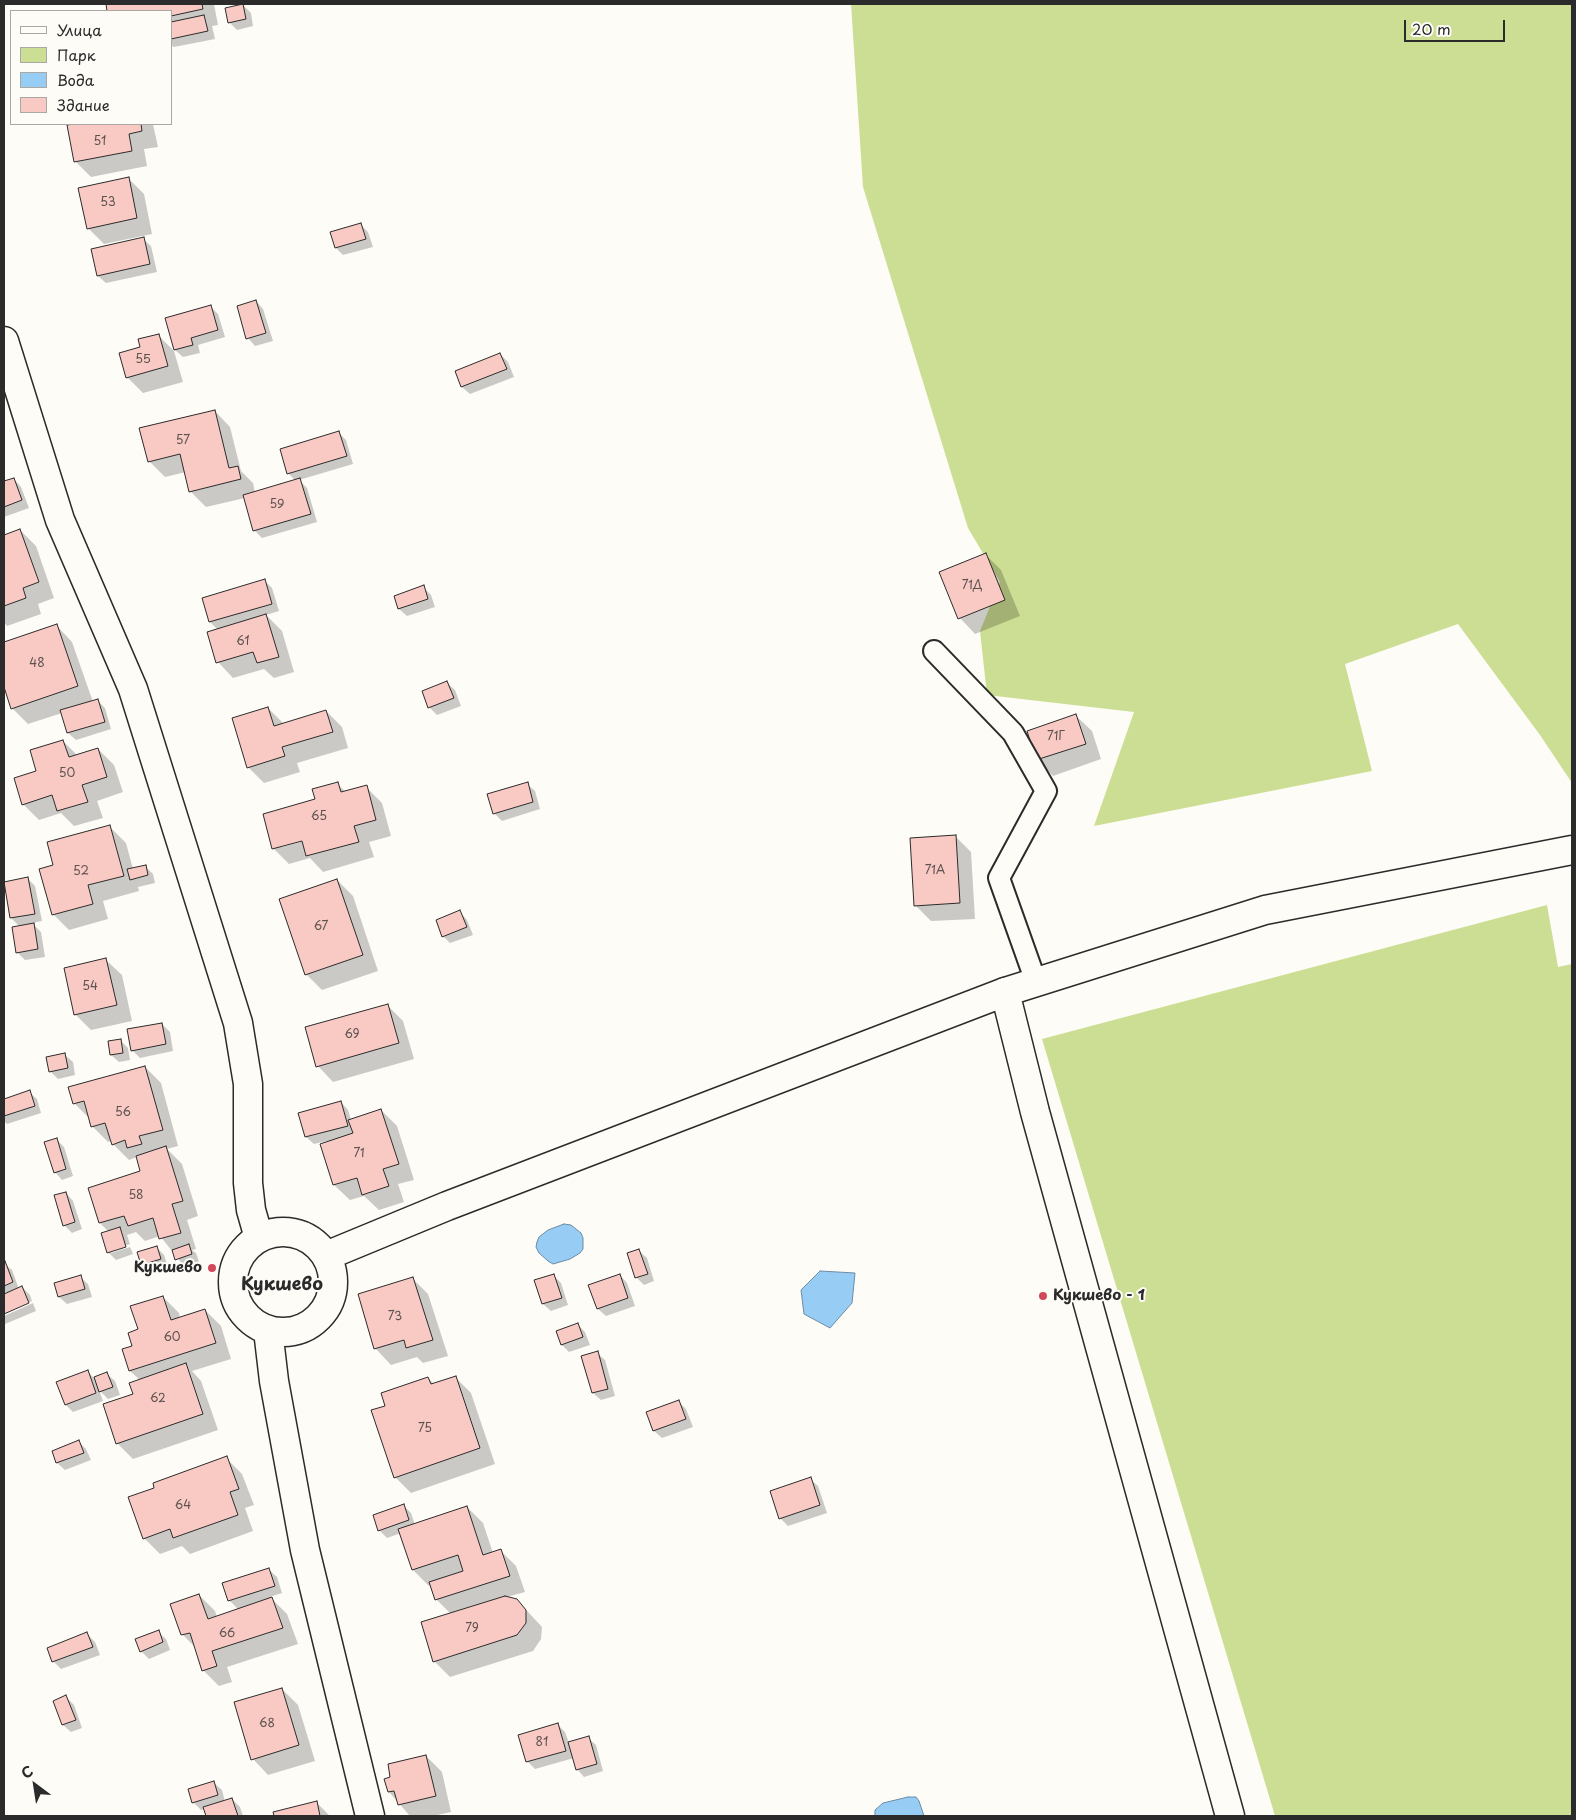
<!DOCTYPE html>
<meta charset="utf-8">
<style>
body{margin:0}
#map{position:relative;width:1576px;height:1820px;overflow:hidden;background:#fdfcf7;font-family:"Playpen Sans",sans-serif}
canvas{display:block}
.frame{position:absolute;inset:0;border:5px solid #2b2b2b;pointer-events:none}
.legend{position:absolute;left:10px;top:10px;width:162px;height:115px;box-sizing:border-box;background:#fdfcf7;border:1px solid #a9a8a5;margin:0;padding:6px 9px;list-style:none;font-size:15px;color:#2b2b2b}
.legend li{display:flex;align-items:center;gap:10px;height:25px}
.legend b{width:25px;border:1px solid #a9a8a5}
.north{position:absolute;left:10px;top:1760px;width:50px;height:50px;-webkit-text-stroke:4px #fdfcf7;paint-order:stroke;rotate:329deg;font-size:14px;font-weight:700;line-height:20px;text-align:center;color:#2b2b2b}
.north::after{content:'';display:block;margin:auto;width:18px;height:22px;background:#2b2b2b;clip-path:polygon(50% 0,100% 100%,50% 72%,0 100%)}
.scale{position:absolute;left:1404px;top:20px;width:101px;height:22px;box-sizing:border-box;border:2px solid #2b2b2b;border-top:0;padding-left:6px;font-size:15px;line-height:18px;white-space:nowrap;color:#2b2b2b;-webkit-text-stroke:4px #fdfcf7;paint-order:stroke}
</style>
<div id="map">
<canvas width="1576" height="1820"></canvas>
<div class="frame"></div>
<ul class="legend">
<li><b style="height:6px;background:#fdfcf7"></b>Улица</li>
<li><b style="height:14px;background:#ccde93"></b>Парк</li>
<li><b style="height:14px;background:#97ccf5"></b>Вода</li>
<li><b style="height:14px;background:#f9c9c4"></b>Здание</li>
</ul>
<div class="north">С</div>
<div class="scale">20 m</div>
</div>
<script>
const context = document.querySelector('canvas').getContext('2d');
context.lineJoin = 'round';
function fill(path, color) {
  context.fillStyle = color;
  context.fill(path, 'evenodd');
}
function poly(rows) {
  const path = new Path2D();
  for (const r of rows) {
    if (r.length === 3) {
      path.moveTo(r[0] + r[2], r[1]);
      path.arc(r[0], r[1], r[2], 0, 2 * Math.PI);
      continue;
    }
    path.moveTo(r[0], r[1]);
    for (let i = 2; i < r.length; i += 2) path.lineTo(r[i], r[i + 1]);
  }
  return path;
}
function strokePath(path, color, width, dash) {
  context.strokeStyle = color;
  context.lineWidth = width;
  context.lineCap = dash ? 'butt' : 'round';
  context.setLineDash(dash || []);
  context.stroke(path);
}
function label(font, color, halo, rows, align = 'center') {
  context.font = font + ' "Playpen Sans",sans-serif';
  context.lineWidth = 4;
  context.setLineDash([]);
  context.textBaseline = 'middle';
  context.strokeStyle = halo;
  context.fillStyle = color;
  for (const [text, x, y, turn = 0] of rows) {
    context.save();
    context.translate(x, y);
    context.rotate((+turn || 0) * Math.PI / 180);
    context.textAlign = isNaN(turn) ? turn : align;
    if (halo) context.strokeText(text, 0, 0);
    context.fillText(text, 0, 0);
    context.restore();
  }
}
const green = poly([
 [851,4,1572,4,1572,783,1540,735,1458,624,1345,664,1372,771,1094,826,1134,712,987,695,980,631,1000,582,968,528,863,187],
 [1547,905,1558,967,1572,964,1572,1816,1275,1816,1042,1039]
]);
const water = poly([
 [564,1224,571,1225,581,1233,583,1238,583,1249,580,1253,570,1259,553,1264,548,1261,539,1253,536,1247,537,1242,539,1237,548,1230,564,1224],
 [820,1271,855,1273,852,1303,830,1328,804,1314,801,1290,820,1271],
 [908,1797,916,1797,919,1801,924,1816,875,1816,875,1810,883,1803,908,1797]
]);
const shadow = poly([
 [107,4,214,4,218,25,212,26,215,39,174,47,171,45,171,11,109,11],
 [243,5,251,13,253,26,237,30,229,22],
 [80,124,153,124,158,147,144,149,147,166,91,177,75,161,68,126],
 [128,178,144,194,152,234,104,244,88,228],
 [361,225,368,232,373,247,343,255,336,248],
 [143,239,151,246,157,272,106,283,98,276,92,250],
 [256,301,263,309,273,341,255,346,248,338],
 [211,307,218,314,225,337,198,345,200,353,183,357,175,350,167,319],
 [158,335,174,351,183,382,143,393,127,377,141,348],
 [500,354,508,362,514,377,470,394,462,387,457,371],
 [215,411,230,427,241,471,253,483,255,493,296,481,288,473,339,433,346,440,353,464,299,480,307,488,317,522,262,538,254,530,245,498,206,507,190,491,186,472,165,477,149,461],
 [14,479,21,487,29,508,4,517,4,483],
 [20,530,36,546,54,598,38,604,41,614,7,626,4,622,4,536],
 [985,554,1001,570,1020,616,975,634,960,618],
 [265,581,272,588,279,611,266,615,282,631,294,672,274,678,264,669,233,678,218,662,218,630,210,622],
 [423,587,431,595,435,607,407,616,399,609,395,596],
 [57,626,72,642,93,702,97,700,105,708,111,729,76,740,68,733,62,713,28,724,12,708,4,683,4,644],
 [447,683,455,690,461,706,437,715,429,707],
 [268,708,284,724,326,711,342,727,348,748,297,763,300,772,264,783,248,767],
 [1076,716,1092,731,1101,759,1053,776,1038,760],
 [63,741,77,755,98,749,114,765,123,792,97,801,103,818,74,826,61,813,39,820,23,804,38,772],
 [337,784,346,792,366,787,382,803,391,836,369,842,374,857,323,872,310,858,289,864,273,848,316,800],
 [307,838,308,840,282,847,282,845],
 [527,784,535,791,540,809,502,821,494,813],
 [110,827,126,843,133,869,145,866,153,874,155,883,138,887,139,891,103,901,108,919,69,930,53,914],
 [955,836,971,852,975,919,931,921,915,905],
 [27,878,35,886,42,921,32,923,41,932,45,957,25,960,18,953,20,927,11,918,5,883],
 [337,880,353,896,378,971,322,990,306,974],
 [460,912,467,920,473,935,450,943,443,936],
 [106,960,122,975,132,1021,91,1030,76,1015],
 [387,1005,403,1021,414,1059,333,1082,318,1066],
 [162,1024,170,1032,173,1051,140,1058,132,1050],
 [120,1040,128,1048,130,1060,119,1062,111,1055],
 [65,1055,73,1062,75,1075,58,1079,50,1071],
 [145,1067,161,1083,178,1146,167,1149,182,1164,198,1216,187,1220,196,1249,192,1250,196,1253,199,1262,184,1266,160,1236,145,1241,136,1232,127,1235,130,1244,111,1250,111,1253,130,1247,133,1254,116,1260,108,1252,109,1232,100,1223,89,1189,142,1172,137,1157,129,1160,113,1144,112,1141,108,1142,92,1126,91,1120,74,1103],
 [29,1092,37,1099,41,1113,7,1124,4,1121,4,1100],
 [341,1102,348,1110,351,1120,381,1110,397,1126,414,1180,398,1184,404,1202,379,1210,364,1196,350,1200,334,1185,327,1141,314,1144,306,1137],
 [57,1140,64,1147,73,1176,62,1180,55,1172],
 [66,1193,73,1201,82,1229,72,1233,64,1225],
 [156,1247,164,1255,168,1267,149,1272,142,1264],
 [639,1251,647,1258,654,1281,644,1285,636,1277],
 [4,1263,12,1270,19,1289,22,1287,30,1295,32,1301,4,1313,4,1295,7,1294,4,1291],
 [553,1275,561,1283,568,1305,551,1311,543,1304],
 [620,1275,627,1283,635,1306,606,1316,598,1309],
 [80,1277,88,1284,92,1297,67,1304,59,1297],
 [412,1278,428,1294,448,1356,423,1363,417,1357,391,1365,376,1349,359,1295],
 [163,1297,179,1313,180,1318,205,1310,221,1326,231,1359,192,1371,201,1381,218,1430,133,1459,117,1443,140,1380,130,1371,134,1346,139,1330],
 [33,1303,36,1311,5,1324,4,1323,4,1316],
 [578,1325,585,1332,590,1345,569,1352,562,1345,557,1332],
 [597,1353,605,1360,615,1396,601,1400,593,1393],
 [88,1372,94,1378,107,1374,115,1381,120,1395,108,1399,99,1390,103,1401,73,1412,66,1405],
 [455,1377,471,1393,495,1464,411,1493,395,1477,387,1406,428,1378,434,1384],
 [679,1402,686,1409,693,1427,662,1438,654,1431,647,1413],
 [78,1441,86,1449,91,1460,65,1470,57,1463,53,1452],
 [226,1458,242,1474,254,1505,245,1508,253,1531,190,1554,182,1546,160,1554,144,1538],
 [810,1479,818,1486,827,1513,788,1526,780,1518],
 [403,1505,411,1513,415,1525,467,1507,483,1523,493,1553,500,1550,516,1566,525,1592,507,1597,517,1600,542,1627,541,1639,533,1651,450,1677,434,1661,451,1614,436,1599,431,1585,429,1586,413,1570,401,1533,387,1538,379,1530],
 [269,1570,277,1577,282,1593,270,1597,287,1614,298,1644,227,1667,232,1682,219,1686,204,1671,196,1648,182,1634,199,1595,215,1611,217,1617,239,1610,229,1600],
 [158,1632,166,1639,170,1650,149,1659,141,1651],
 [87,1634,95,1642,100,1655,61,1669,53,1661],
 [282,1689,298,1705,315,1761,268,1775,253,1759],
 [66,1697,74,1705,82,1728,71,1732,63,1725,55,1701],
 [558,1725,565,1732,569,1743,588,1738,596,1745,603,1771,584,1777,577,1769,574,1758,535,1769,527,1761],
 [426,1756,442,1772,451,1812,433,1816,410,1816,389,1792,392,1778],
 [214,1783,222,1790,225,1802,232,1799,240,1807,243,1816,207,1816,205,1809,201,1810,193,1802],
 [316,1802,330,1816,275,1816,274,1813]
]);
const building = poly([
 [106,4,202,4,203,9,171,16,171,11,107,11,106,4],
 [243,4,246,19,228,23,225,8,243,4],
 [204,15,208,31,171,39,171,22,204,15],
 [73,124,141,124,142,131,129,134,132,151,74,162,67,125,73,124],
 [129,177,137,218,87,229,78,188,129,177],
 [361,223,366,239,335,248,330,232,361,223],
 [144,237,150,264,97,276,91,249,144,237],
 [256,300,266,333,246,339,237,306,256,300],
 [211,305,218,330,191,338,193,345,174,350,165,318,211,305],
 [159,334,168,366,126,378,119,353,140,347,138,339,159,334],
 [500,353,507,369,461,387,455,371,500,353],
 [215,410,229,468,238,466,241,479,189,492,180,454,148,462,139,428,215,410],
 [339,431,347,456,287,474,280,449,339,431],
 [14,478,22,500,4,507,4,481,14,478],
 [300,478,311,514,253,531,243,495,300,478],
 [20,529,39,582,23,588,26,598,4,606,4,535,20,529],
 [986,553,1005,600,958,619,939,572,986,553],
 [265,579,272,604,209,622,202,598,265,579],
 [424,585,428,599,398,609,394,596,424,585],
 [266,614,279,657,257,663,253,652,216,663,207,632,266,614],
 [57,624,78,686,11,709,4,687,4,642,57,624],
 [447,681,454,698,428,708,422,691,447,681],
 [98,699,105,722,67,733,60,710,98,699],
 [268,707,274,726,326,710,333,732,282,747,285,756,247,768,232,718,268,707],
 [1076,714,1086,744,1036,760,1027,731,1076,714],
 [63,740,69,757,98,748,107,777,82,785,88,802,57,811,52,795,22,805,14,778,36,771,30,750,63,740],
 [338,782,341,792,367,785,376,820,354,826,359,842,306,856,302,841,272,849,263,814,315,799,312,789,338,782],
 [528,782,533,802,493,814,487,794,528,782],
 [110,825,124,876,88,885,93,904,52,915,39,869,53,865,47,842,110,825],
 [956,835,960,903,914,906,910,838,956,835],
 [146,865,148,875,130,880,127,869,146,865],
 [28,877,35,914,10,918,4,882,28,877],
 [337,879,363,955,305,975,279,899,337,879],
 [460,910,467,927,442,937,436,920,460,910],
 [34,923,38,949,16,953,12,927,34,923],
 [106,958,117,1005,74,1015,64,968,106,958],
 [388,1004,399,1043,316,1067,305,1027,388,1004],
 [162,1023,166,1044,131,1051,127,1029,162,1023],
 [121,1039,123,1053,110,1055,108,1041,121,1039],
 [65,1053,68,1068,49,1072,46,1057,65,1053],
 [145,1066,163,1130,139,1136,142,1144,127,1148,125,1140,112,1145,105,1123,91,1127,84,1101,73,1104,68,1087,145,1066],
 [30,1090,35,1106,4,1116,4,1099,30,1090],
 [341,1101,348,1126,305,1137,298,1113,341,1101],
 [381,1109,399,1164,383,1169,389,1186,362,1195,357,1178,333,1185,320,1144,353,1133,348,1120,381,1109],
 [57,1138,66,1169,54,1173,44,1142,57,1138],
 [166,1146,183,1201,172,1204,181,1233,159,1239,153,1218,128,1226,124,1216,99,1223,88,1188,140,1171,136,1156,166,1146],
 [66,1192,75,1222,63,1226,54,1195,66,1192],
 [120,1227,126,1247,107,1253,101,1233,120,1227],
 [189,1244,192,1254,175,1260,172,1250,189,1244],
 [157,1246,161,1259,141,1265,137,1252,157,1246],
 [639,1249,648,1274,635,1278,627,1253,639,1249],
 [5,1261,13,1282,4,1286,4,1262,5,1261],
 [554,1274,562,1298,542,1304,534,1280,554,1274],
 [620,1274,628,1298,597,1309,588,1285,620,1274],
 [81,1275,85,1289,58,1297,54,1283,81,1275],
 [413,1277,433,1340,406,1348,404,1340,374,1349,358,1294,413,1277],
 [22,1286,29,1303,4,1314,4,1294,22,1286],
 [163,1296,171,1320,205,1309,216,1343,129,1371,122,1349,132,1346,128,1333,138,1329,130,1306,163,1296],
 [578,1323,583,1337,561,1345,556,1331,578,1323],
 [598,1351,608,1389,592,1393,581,1356,598,1351],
 [186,1363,203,1414,116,1444,103,1404,133,1394,129,1383,186,1363],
 [88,1370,96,1393,65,1405,56,1382,88,1370],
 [107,1372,113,1387,99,1392,94,1377,107,1372],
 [456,1376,480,1448,394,1478,371,1410,385,1406,381,1393,428,1377,431,1384,456,1376],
 [679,1400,686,1419,653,1431,646,1412,679,1400],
 [79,1440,84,1453,56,1463,52,1451,79,1440],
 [227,1456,239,1489,230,1492,238,1515,173,1538,170,1529,143,1539,128,1497,154,1488,153,1483,227,1456],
 [811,1477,820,1505,779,1519,770,1491,811,1477],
 [404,1504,409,1520,378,1531,373,1515,404,1504],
 [467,1506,483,1555,501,1549,510,1576,435,1600,429,1582,463,1571,458,1555,412,1570,398,1529,467,1506],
 [269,1568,275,1586,228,1601,222,1583,269,1568],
 [199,1594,208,1619,272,1597,283,1628,212,1651,217,1666,202,1671,190,1633,181,1635,170,1604,199,1594],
 [505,1596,517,1599,526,1610,526,1623,517,1635,433,1662,421,1622,505,1596],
 [159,1630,163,1642,140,1652,135,1639,159,1630],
 [87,1632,93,1647,52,1662,47,1648,87,1632],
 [282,1688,299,1745,251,1760,234,1702,282,1688],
 [66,1695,76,1720,62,1725,53,1701,66,1695],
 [558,1723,566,1751,526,1762,518,1735,558,1723],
 [589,1736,597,1764,576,1770,568,1742,589,1736],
 [426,1755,436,1796,398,1805,394,1791,388,1792,384,1779,390,1777,388,1764,426,1755],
 [214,1781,218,1795,192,1803,188,1789,214,1781],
 [232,1798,238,1816,206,1816,203,1807,232,1798],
 [317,1801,320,1816,274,1816,273,1812,317,1801]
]);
const lane = poly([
 [934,651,1013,733,1046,791,999,878,1036,982]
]);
const street = poly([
 [4,341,60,520,133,689,238,1023,248,1084,248,1183,251,1210,259,1238],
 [283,1282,50],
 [326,1256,447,1206,1005,992],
 [268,1330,274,1381,305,1550,370,1816]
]);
const secondary = poly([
 [1230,1816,1035,1112,1005,992,1265,910,1572,850]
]);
const markers = [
 [212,1268,5,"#d1495b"],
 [1043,1296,5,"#d1495b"]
];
const numberNames = [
 ["51",100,142],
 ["53",108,203],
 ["55",143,360],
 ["57",183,441],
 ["59",277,505],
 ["71Д",972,586],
 ["61",243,642],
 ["48",37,664],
 ["71Г",1056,737],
 ["50",67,774],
 ["65",319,817],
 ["71А",935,871],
 ["52",81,872],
 ["67",321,927],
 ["54",90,987],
 ["69",352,1035],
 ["56",123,1113],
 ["71",359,1154],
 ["58",136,1196],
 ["73",395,1317],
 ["60",172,1338],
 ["62",158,1399],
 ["75",425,1429],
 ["64",183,1506],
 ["79",472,1629],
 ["66",227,1634],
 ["68",267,1724],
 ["81",542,1743]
];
const poiNames = [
 ["Кукшево",202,1268],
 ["Кукшево - 1",1053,1296,"left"]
];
const quarterNames = [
 ["Кукшево",282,1285]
];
fill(green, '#ccde93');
fill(water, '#97ccf5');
strokePath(water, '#6c8ca4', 1);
fill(shadow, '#0003');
fill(building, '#f9c9c4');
strokePath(building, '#2b2b2b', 1);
strokePath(lane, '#2b2b2b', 24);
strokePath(street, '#2b2b2b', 31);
strokePath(secondary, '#2b2b2b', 31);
strokePath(lane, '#fdfcf7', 20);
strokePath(street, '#fdfcf7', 28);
strokePath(secondary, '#fdfcf7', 28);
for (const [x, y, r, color] of markers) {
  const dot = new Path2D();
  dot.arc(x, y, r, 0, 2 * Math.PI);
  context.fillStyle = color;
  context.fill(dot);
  strokePath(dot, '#fdfcf7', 2);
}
label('12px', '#5e5251', null, numberNames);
label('bold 15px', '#2b2b2b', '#fdfcf7', poiNames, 'right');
label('bold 18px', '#2b2b2b', '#fdfcf7', quarterNames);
</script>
